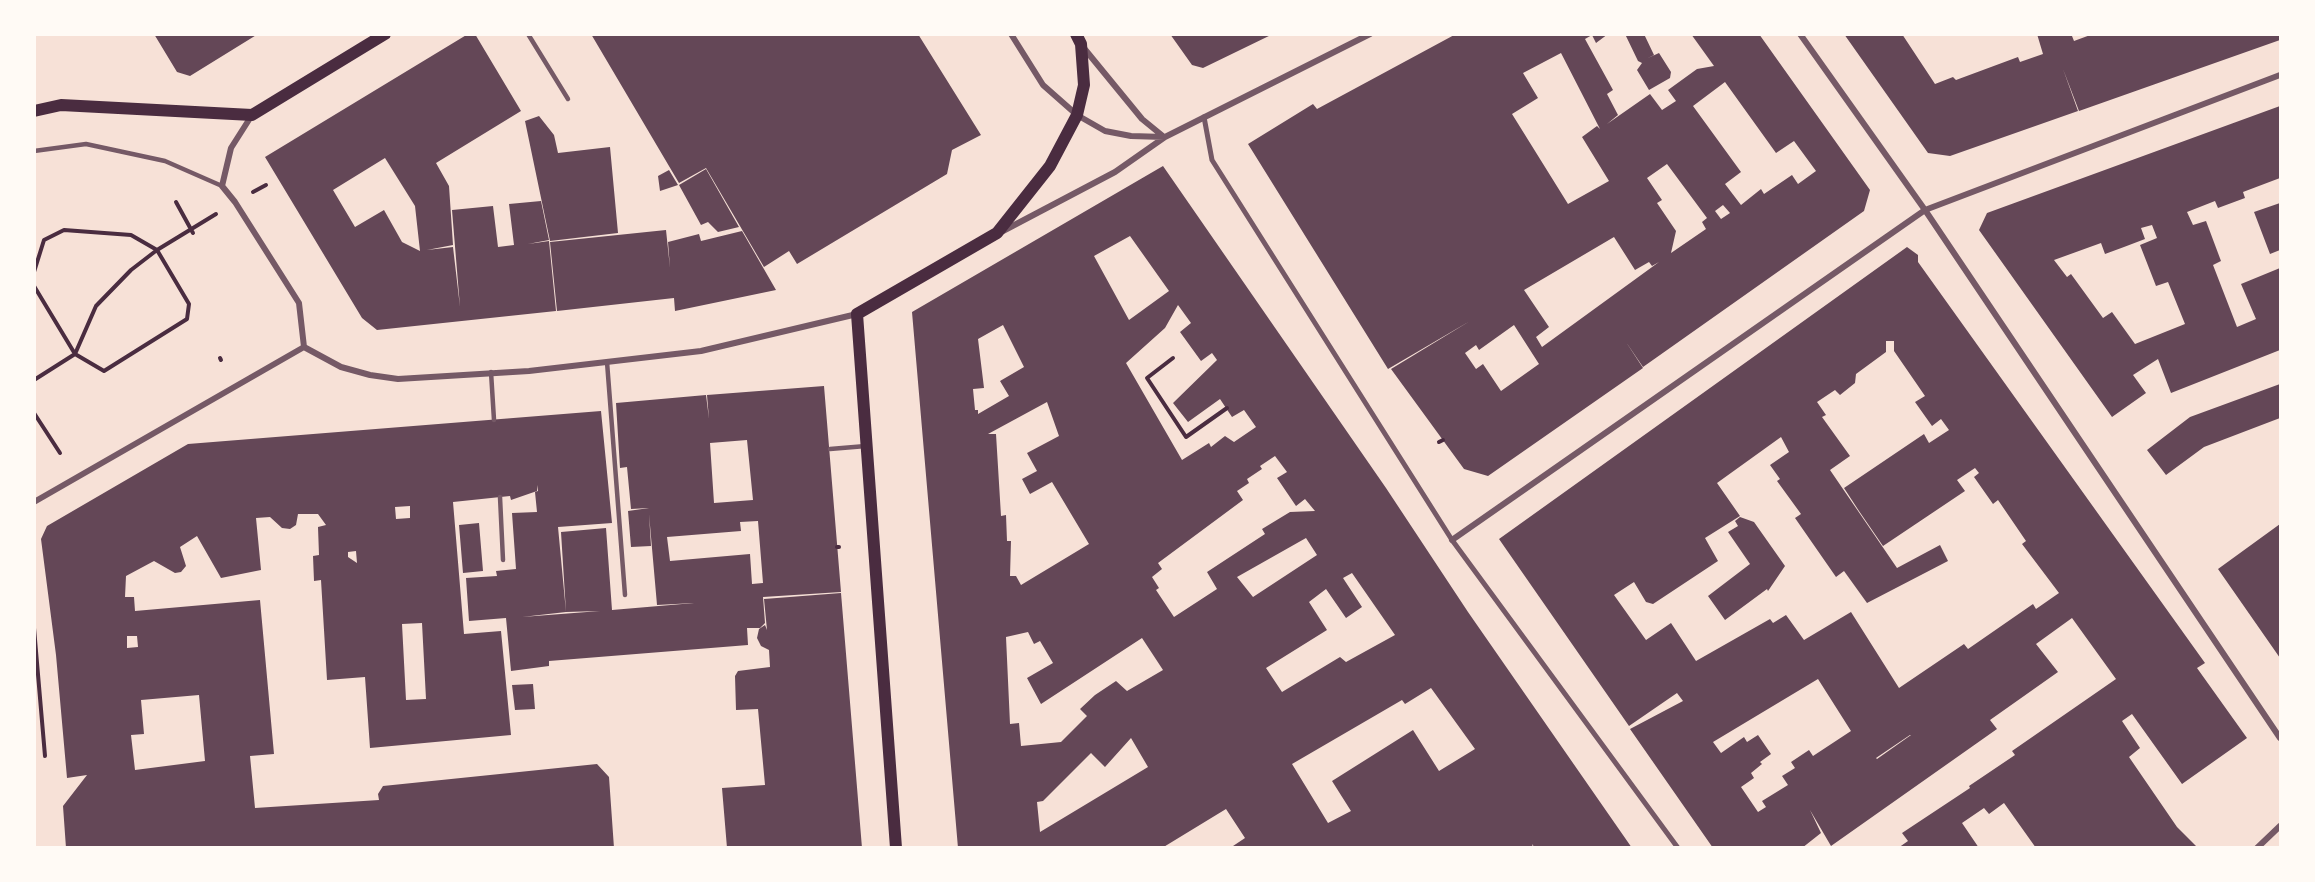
<!DOCTYPE html>
<style>
body{margin:0}
#map{position:relative;width:2315px;height:882px;overflow:hidden;background:#f7e1d7;font-family:Lato,sans-serif}
canvas{display:block}
.frame{position:absolute;inset:0;border:36px solid #fffaf5;pointer-events:none}
</style>
<div id="map">
<canvas width="2315" height="882"></canvas>
<div class="frame"></div>
</div>
<script>
const context = document.querySelector('canvas').getContext('2d');
context.lineJoin = 'round';
function fill(path, color) {
  context.fillStyle = color;
  context.fill(path, 'evenodd');
}
function poly(rows) {
  const path = new Path2D();
  for (const r of rows) {
    path.moveTo(r[0], r[1]);
    for (let i = 2; i < r.length; i += 2) path.lineTo(r[i], r[i + 1]);
  }
  return path;
}
function strokePath(path, color, width, dash) {
  context.strokeStyle = color;
  context.lineWidth = width;
  context.lineCap = dash ? 'butt' : 'round';
  context.setLineDash(dash || []);
  context.stroke(path);
}
const building = poly([
 [154,34,258,34,190,76,177,72],
 [468,34,475,34,521,111,436,163,449,186,453,245,427,250,453,247,460,307,452,210,493,206,498,247,514,245,509,204,541,201,549,240,528,244,549,241,556,311,377,330,362,318,265,157],
 [385,158,415,206,420,251,402,242,384,210,355,227,333,190],
 [591,34,918,34,981,135,952,150,947,174,797,264,789,251,764,267,706,168,679,183],
 [1170,34,1273,34,1203,68,1192,65],
 [1456,34,1608,34,1596,43,1592,35,1585,39,1613,90,1607,94,1618,115,1607,124,1650,94,1662,110,1676,101,1668,90,1697,69,1714,66,1691,34,1759,34,1870,190,1864,211,1643,367,1626,342,1643,368,1488,476,1464,469,1391,369,1470,321,1388,369,1248,144,1313,104,1317,109],
 [1561,53,1600,129,1597,126,1582,137,1609,181,1568,204,1512,114,1538,98,1523,73],
 [1725,82,1776,153,1794,141,1816,171,1798,184,1792,175,1764,194,1761,189,1741,205,1725,184,1741,172,1693,106],
 [1667,164,1707,218,1702,222,1706,229,1671,253,1676,231,1657,203,1662,200,1647,178],
 [1723,205,1730,213,1721,219,1715,211],
 [1614,237,1635,270,1649,262,1652,266,1659,262,1542,347,1536,337,1549,327,1524,290],
 [1514,325,1539,364,1501,391,1483,364,1476,369,1465,353,1476,345,1479,350],
 [1625,34,1644,34,1654,55,1648,58,1659,53,1671,72,1670,78,1649,90,1637,70,1642,63,1638,61],
 [1844,34,1902,34,1935,84,1953,77,1956,80,2018,57,2020,62,2043,54,2037,34,2077,34,2072,36,2074,41,2093,34,2280,34,2280,40,2079,111,2063,69,2078,111,1950,156,1928,153],
 [2280,106,2280,178,2243,192,2245,198,2218,208,2215,201,2187,212,2193,225,2206,221,2221,261,2213,265,2237,327,2256,319,2241,284,2280,268,2280,350,2171,393,2158,359,2133,375,2146,393,2112,417,1979,230,1987,213],
 [2152,225,2157,238,2140,245,2156,286,2168,282,2185,324,2135,344,2112,312,2103,318,2071,274,2067,277,2054,260,2101,243,2105,254,2124,247,2145,239,2141,228],
 [539,116,554,135,558,153,610,147,618,233,550,241,525,121],
 [1163,166,1386,488,1468,612,1632,848,1535,848,1532,844,1533,848,1230,848,1245,838,1226,809,1162,848,958,848,912,312],
 [1130,236,1169,291,1129,320,1094,256],
 [1178,305,1191,323,1180,332,1201,361,1212,353,1217,360,1173,403,1188,422,1220,399,1232,417,1244,410,1256,427,1234,442,1225,436,1211,447,1209,443,1182,460,1126,363,1165,328],
 [1003,325,1024,367,1000,381,1009,396,978,414,978,410,975,410,973,389,984,388,978,339],
 [1047,402,1059,436,1027,453,1037,471,1022,479,1030,494,1052,482,1089,544,1021,585,1016,576,1010,576,1011,541,1007,541,1006,515,1001,516,996,434,988,434],
 [1275,456,1287,472,1277,478,1296,506,1305,499,1315,511,1290,512,1262,529,1265,534,1207,572,1217,589,1174,617,1156,590,1159,588,1152,577,1162,569,1158,563,1243,500,1237,491,1249,483,1247,479,1262,469,1260,466],
 [1306,538,1317,555,1253,597,1237,577],
 [1352,573,1395,635,1346,662,1340,657,1282,692,1266,668,1327,630,1309,602,1326,589,1346,618,1362,607,1343,578],
 [1028,632,1034,644,1040,641,1053,663,1027,678,1041,704,1142,638,1163,670,1127,691,1116,681,1095,695,1080,709,1087,716,1061,742,1021,746,1019,723,1010,724,1006,637],
 [1431,688,1475,749,1439,771,1413,730,1332,781,1351,811,1328,823,1292,764,1402,700,1405,704],
 [1131,738,1148,767,1040,832,1037,802,1043,801,1091,753,1105,767],
 [706,169,739,227,718,232,708,222,701,225,679,185],
 [669,170,678,185,660,191,658,176],
 [2280,203,2280,250,2270,254,2254,212],
 [666,230,670,268,668,242,699,234,701,241,742,231,776,290,675,311,674,298,557,311,550,242],
 [1907,247,1918,255,1918,262,2205,663,2197,668,2247,738,2182,784,2132,714,2122,721,2140,748,2129,757,2177,827,2198,848,2036,848,2004,803,1989,814,1984,808,1962,823,1979,848,1898,848,1908,841,1902,833,1970,788,1969,786,2015,755,2012,751,2116,679,2072,618,2036,644,2058,672,1990,720,1997,729,1831,846,1810,810,1821,833,1802,848,1713,848,1630,729,1683,701,1677,693,1629,726,1499,539],
 [1886,341,1894,341,1894,351,1925,396,1915,402,1932,426,1941,419,1949,430,1929,443,1924,434,1844,488,1859,511,1883,546,1965,491,1957,480,1975,468,1979,473,1974,477,1993,504,1998,500,2026,541,2022,544,2059,593,2036,609,2033,604,1968,649,1964,644,1899,688,1851,612,1804,640,1786,615,1773,623,1770,619,1696,661,1671,623,1646,640,1614,595,1634,582,1646,602,1653,604,1718,561,1705,538,1740,516,1717,483,1781,437,1789,452,1770,465,1780,479,1777,481,1801,514,1795,518,1836,577,1844,571,1867,603,1948,561,1940,545,1897,568,1830,470,1850,456,1822,417,1826,415,1817,402,1835,390,1840,395,1855,383,1856,374,1886,352],
 [1818,679,1851,731,1813,756,1809,750,1791,762,1795,768,1782,776,1788,785,1762,801,1766,807,1758,812,1741,787,1754,778,1751,773,1762,764,1760,762,1771,754,1758,735,1747,742,1744,737,1721,753,1713,742],
 [1910,735,1911,735,1877,759,1876,758],
 [2280,384,2280,418,2204,447,2166,475,2147,450,2190,417],
 [824,386,841,592,763,597,765,623,760,628,747,628,748,645,549,661,549,666,511,671,506,618,469,621,466,578,497,576,496,571,516,569,512,513,537,512,535,492,538,491,538,485,537,491,511,500,510,496,453,502,464,634,501,631,511,735,370,748,365,677,327,680,321,580,314,581,313,556,319,555,318,527,326,525,318,514,298,514,296,525,290,529,282,528,270,517,256,518,261,570,221,578,197,536,180,547,186,566,181,572,175,573,154,561,126,576,125,597,134,597,135,611,260,600,274,754,250,756,255,808,379,800,378,794,383,786,597,764,609,777,614,848,66,848,63,806,87,775,67,778,56,655,41,539,47,526,188,444,601,411,612,523,558,527,566,612,522,617,600,611,566,612,561,532,606,528,612,610,694,603,657,605,649,514,651,546,631,547,628,511,649,508,631,509,627,467,620,468,616,403,706,395,709,419,707,395],
 [747,440,753,500,714,503,710,443],
 [410,506,410,518,396,519,395,507],
 [758,521,763,583,752,584,750,554,670,561,667,537,741,531,740,522],
 [356,551,357,563,348,557,348,552],
 [422,623,426,699,406,700,402,624],
 [127,636,137,636,138,647,127,648],
 [199,695,205,761,135,770,131,735,144,734,141,700],
 [1740,517,1754,522,1785,566,1768,591,1767,589,1725,620,1708,596,1750,564,1728,532,1738,526,1735,521],
 [479,523,483,571,463,573,459,525],
 [2280,524,2280,658,2218,569],
 [841,593,862,848,727,848,722,788,765,785,758,709,736,710,735,676,738,671,770,667,769,650,761,646,757,638,759,629,765,625,767,630,764,599],
 [533,684,535,709,515,710,512,685]
]);
const path = poly([
 [253,192,266,185],
 [176,202,193,233],
 [34,272,44,240,64,230,131,235,157,250,189,304,187,319,104,371,75,354,34,286],
 [220,358,221,360],
 [1173,358,1147,378,1186,437,1227,408],
 [34,380,75,354,96,306,131,270,157,250,216,214],
 [34,413,60,453],
 [1439,442,1443,440],
 [837,547,839,547],
 [34,628,45,756]
]);
const service = poly([
 [528,34,568,99],
 [34,151,86,144,165,161,222,186],
 [607,362,625,595],
 [491,372,494,420],
 [830,449,866,446],
 [500,497,503,560]
]);
const pedestrian = poly([
 [1204,117,1212,160,1452,540,1678,848]
]);
const minor = poly([
 [1011,34,1043,85,1077,115,1105,131,1131,136,1164,137],
 [1800,34,1925,210,2280,738],
 [1083,47,1142,119,1164,137],
 [252,115,231,148,222,186,235,202,299,303,304,347],
 [1003,231,1115,172,1165,137,1370,34],
 [304,347,341,367,370,375,398,379,529,371,701,351,857,314],
 [34,502,304,347],
 [1452,540,1925,210,2280,75],
 [2257,848,2280,826]
]);
const secondary = poly([
 [34,111,61,105,252,115,385,34],
 [896,848,857,314,997,233,1050,166,1077,115,1084,85,1081,44,1076,34]
]);
fill(building, '#644757');
strokePath(path, '#4a2c40', 4);
strokePath(service, '#755966', 4.5);
strokePath(pedestrian, '#755966', 5);
strokePath(minor, '#755966', 6);
strokePath(secondary, '#4a2c40', 12);
</script>
